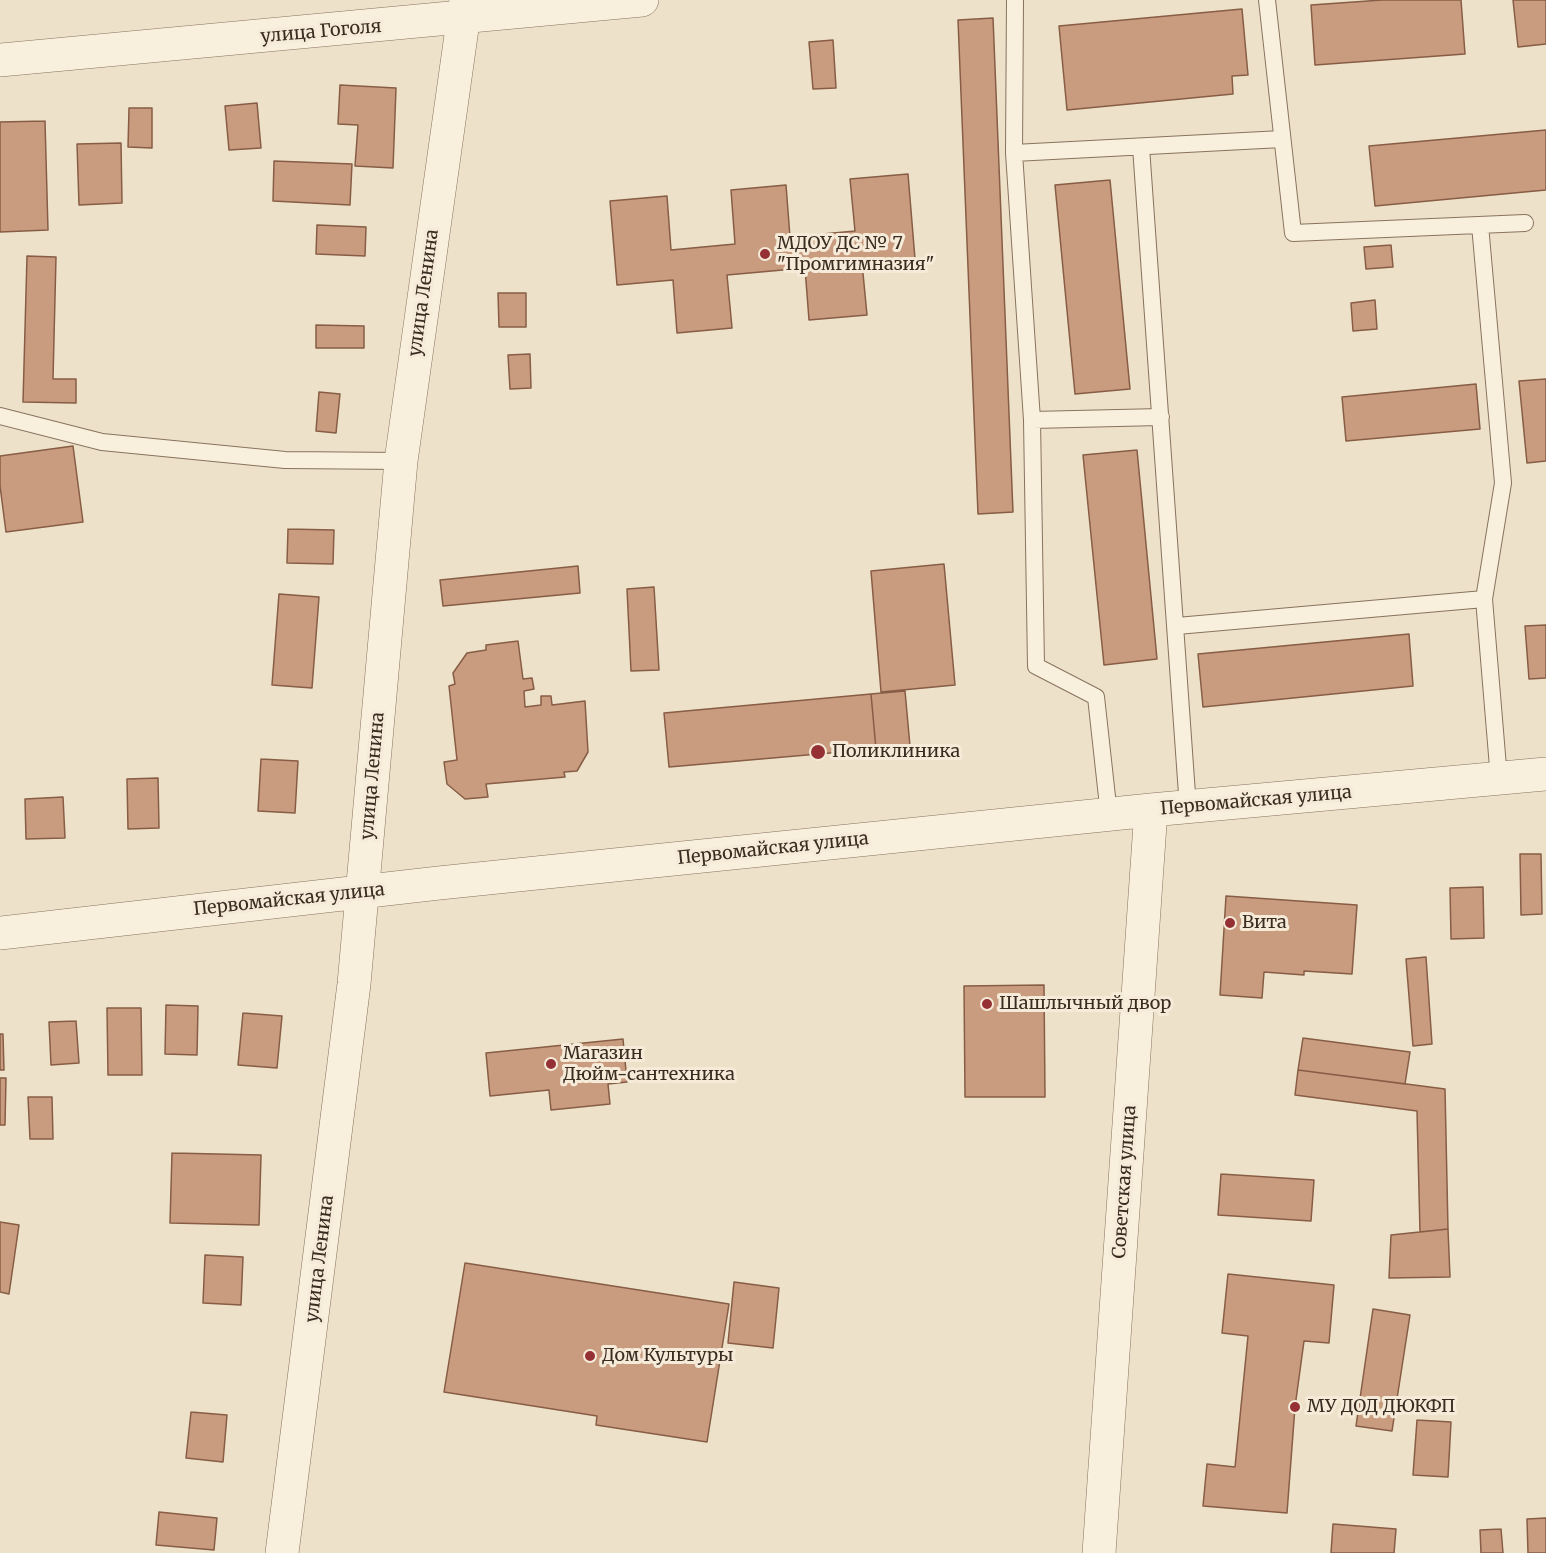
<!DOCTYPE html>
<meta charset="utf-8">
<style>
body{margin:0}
canvas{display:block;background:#ede1c9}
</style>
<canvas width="1546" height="1553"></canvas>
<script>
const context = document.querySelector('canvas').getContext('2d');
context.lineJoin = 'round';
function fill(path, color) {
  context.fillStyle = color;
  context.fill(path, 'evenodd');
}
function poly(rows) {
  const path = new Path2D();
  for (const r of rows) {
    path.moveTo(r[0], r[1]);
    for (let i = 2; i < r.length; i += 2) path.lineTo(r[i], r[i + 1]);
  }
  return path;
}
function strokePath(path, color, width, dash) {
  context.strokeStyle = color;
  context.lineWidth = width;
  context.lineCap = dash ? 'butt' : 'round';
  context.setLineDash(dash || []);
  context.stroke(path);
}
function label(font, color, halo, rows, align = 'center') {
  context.font = font + ' Merriweather,serif';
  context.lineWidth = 6;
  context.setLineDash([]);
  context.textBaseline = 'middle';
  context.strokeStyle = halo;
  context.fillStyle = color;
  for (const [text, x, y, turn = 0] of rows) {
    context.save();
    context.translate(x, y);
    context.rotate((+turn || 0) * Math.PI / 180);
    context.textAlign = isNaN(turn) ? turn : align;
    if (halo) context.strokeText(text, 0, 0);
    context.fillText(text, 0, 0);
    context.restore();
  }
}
const building = poly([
 [1382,0,1461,0,1465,54,1315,65,1311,5,1382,0],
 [1513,0,1546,0,1546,44,1518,47,1513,0],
 [1242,9,1248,75,1232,76,1233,94,1067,110,1059,26,1242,9],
 [993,18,1013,512,978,514,958,20,993,18],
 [833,40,836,88,813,89,809,42,833,40],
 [340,85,396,88,393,168,355,166,358,125,338,124,340,85],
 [257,103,261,148,229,150,225,106,257,103],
 [129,108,152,108,152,148,128,147,129,108],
 [45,121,48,230,0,232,0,122,45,121],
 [1546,130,1546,190,1375,206,1369,146,1546,130],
 [121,143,122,203,79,205,77,144,121,143],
 [274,161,352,164,350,205,273,201,274,161],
 [908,174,915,259,862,263,867,315,809,320,805,268,727,275,732,328,677,333,673,280,617,285,610,201,667,196,671,250,735,244,731,190,786,185,790,237,855,231,850,179,908,174],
 [1110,180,1130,389,1075,394,1055,185,1110,180],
 [317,225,366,227,365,256,316,254,317,225],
 [1391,245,1393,267,1366,269,1364,247,1391,245],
 [27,256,56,257,53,379,76,379,76,403,23,402,27,256],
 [498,293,526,293,526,327,499,327,498,293],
 [1375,300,1377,329,1353,331,1351,303,1375,300],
 [316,325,364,326,364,348,316,348,316,325],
 [530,354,531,388,510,389,508,355,530,354],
 [1546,379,1546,461,1527,463,1519,381,1546,379],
 [1476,384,1480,429,1346,441,1342,397,1476,384],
 [319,392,340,394,336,433,316,431,319,392],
 [73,446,83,522,6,532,0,486,0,456,73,446],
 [1137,450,1157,659,1104,665,1083,455,1137,450],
 [288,529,334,530,333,564,287,563,288,529],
 [944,564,955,685,881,692,871,571,944,564],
 [578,566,580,593,443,606,440,580,578,566],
 [654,587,659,670,631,671,627,589,654,587],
 [279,594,319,597,312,688,272,685,279,594],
 [1546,625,1546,678,1529,679,1525,626,1546,625],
 [1409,634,1413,686,1203,707,1198,654,1409,634],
 [518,641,523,679,532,678,534,689,524,691,525,707,541,705,541,696,551,696,552,705,585,701,588,752,577,771,564,772,565,777,486,784,488,797,465,799,447,784,444,762,457,760,449,686,455,684,453,673,467,653,486,650,486,645,518,641],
 [905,691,910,746,876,749,871,694,905,691],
 [871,694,876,749,669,767,664,713,871,694],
 [261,759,298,761,295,813,258,811,261,759],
 [158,778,159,828,128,829,127,779,158,778],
 [63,797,65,838,26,839,25,799,63,797],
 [1520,854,1541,854,1542,914,1521,915,1520,854],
 [1483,887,1484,938,1451,939,1450,888,1483,887],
 [1226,896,1357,905,1352,974,1304,971,1304,975,1264,972,1262,998,1220,995,1226,896],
 [1426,957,1432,1044,1413,1046,1406,959,1426,957],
 [1044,985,1045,1097,965,1097,964,986,1044,985],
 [166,1005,198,1006,197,1055,165,1054,166,1005],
 [107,1008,141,1008,142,1075,108,1075,107,1008],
 [243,1013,282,1016,277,1068,238,1065,243,1013],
 [76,1021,79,1063,51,1065,49,1022,76,1021],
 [0,1034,3,1034,4,1070,0,1070,0,1034],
 [1303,1038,1410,1052,1405,1084,1298,1070,1303,1038],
 [623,1039,627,1082,608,1084,610,1104,551,1110,549,1090,490,1096,486,1053,623,1039],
 [1298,1070,1445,1089,1448,1229,1420,1232,1417,1111,1295,1095,1298,1070],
 [0,1078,6,1078,5,1125,0,1125,0,1078],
 [28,1097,52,1097,53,1139,30,1139,28,1097],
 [172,1153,261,1155,259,1225,170,1223,172,1153],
 [1221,1174,1314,1180,1311,1221,1218,1215,1221,1174],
 [0,1222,19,1225,9,1294,0,1292,0,1222],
 [1448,1229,1450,1277,1389,1278,1391,1235,1448,1229],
 [205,1255,243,1257,241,1305,203,1303,205,1255],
 [465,1263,729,1304,707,1442,596,1425,597,1416,444,1392,465,1263],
 [1228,1274,1334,1285,1329,1343,1304,1341,1295,1407,1287,1513,1203,1506,1207,1464,1235,1467,1248,1336,1222,1333,1228,1274],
 [734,1282,779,1288,773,1348,728,1343,734,1282],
 [1373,1309,1410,1315,1392,1431,1356,1426,1373,1309],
 [191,1412,227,1415,223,1462,186,1458,191,1412],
 [1417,1420,1451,1422,1448,1477,1413,1475,1417,1420],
 [159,1512,217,1518,214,1550,156,1545,159,1512],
 [1546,1518,1546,1553,1528,1553,1527,1519,1546,1518],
 [1333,1524,1396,1529,1394,1553,1331,1553,1333,1524],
 [1501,1529,1503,1553,1481,1553,1480,1530,1501,1529]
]);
const service = poly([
 [1015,0,1014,153,1032,420,1036,666,1096,697,1109,815],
 [1267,0,1293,233,1525,223],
 [1141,147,1188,808],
 [1014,153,1282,139],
 [1480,225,1503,483,1484,599,1499,779],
 [0,416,102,442,285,460,401,461],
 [1032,420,1161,417],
 [1177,626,1484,599]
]);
const minor = poly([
 [0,60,642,0],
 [0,933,439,883,1151,810,1546,774],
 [282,1553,354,984,401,461,466,0],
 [1099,1553,1151,810]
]);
const markers = [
 [765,254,6,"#953134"],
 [818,752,8,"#953134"],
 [1230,923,6,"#953134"],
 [987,1004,6,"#953134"],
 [551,1064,6,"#953134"],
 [590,1356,6,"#953134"],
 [1295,1407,6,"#953134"]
];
const streetNames = [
 ["улица Гоголя",321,32,-5],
 ["улица Ленина",424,293,-82],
 ["улица Ленина",373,776,-85],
 ["Первомайская улица",1256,801,-5],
 ["Первомайская улица",773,849,-6],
 ["Первомайская улица",289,900,-6],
 ["Советская улица",1125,1182,-86],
 ["улица Ленина",320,1259,-83]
];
const poiNames = [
 ["МДОУ ДС № 7",777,244],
 ["\"Промгимназия\"",777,265],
 ["Поликлиника",832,752],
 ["Вита",1242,923],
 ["Шашлычный двор",999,1004],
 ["Магазин",563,1054],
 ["Дюйм-сантехника",563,1075],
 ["Дом Культуры",602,1356],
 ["МУ ДОД ДЮКФП",1307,1407]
];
fill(building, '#c99c80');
strokePath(building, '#875d45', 1.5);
strokePath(service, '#88735e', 18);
strokePath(minor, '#88735e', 34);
strokePath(service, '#f8efdc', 16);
strokePath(minor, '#f8efdc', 33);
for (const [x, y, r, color] of markers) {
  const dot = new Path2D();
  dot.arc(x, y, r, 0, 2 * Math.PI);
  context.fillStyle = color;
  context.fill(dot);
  strokePath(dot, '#f5ebd8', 2);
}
label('18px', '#3a2c21', '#f5ebd8', streetNames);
label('18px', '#3a2c21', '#f5ebd8', poiNames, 'left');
</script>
